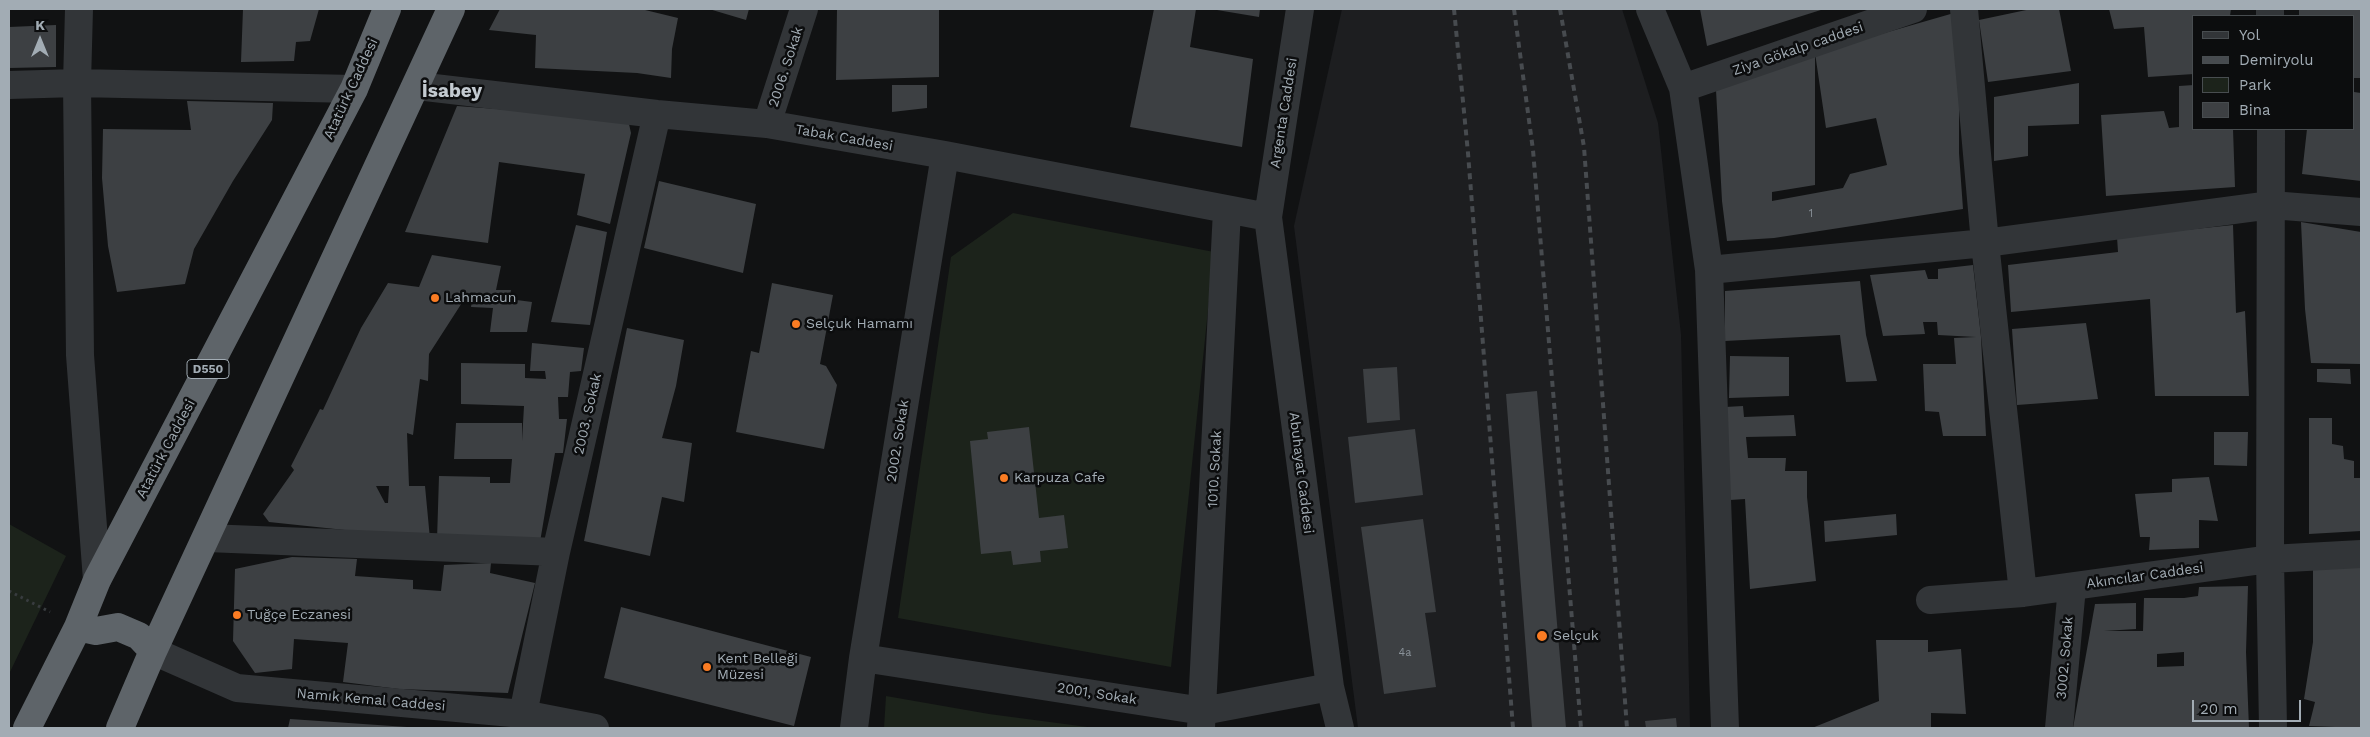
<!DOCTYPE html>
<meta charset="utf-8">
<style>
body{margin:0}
#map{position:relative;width:2370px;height:737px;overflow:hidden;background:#111213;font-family:"Work Sans",sans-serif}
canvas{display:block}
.frame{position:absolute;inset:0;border:10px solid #a2acb4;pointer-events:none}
.legend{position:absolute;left:2192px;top:15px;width:162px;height:115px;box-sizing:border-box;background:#0c0d0e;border:1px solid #484d50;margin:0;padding:6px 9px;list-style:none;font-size:15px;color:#a2acb4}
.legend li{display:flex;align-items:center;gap:10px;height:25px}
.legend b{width:25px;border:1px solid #484d50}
.north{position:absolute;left:15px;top:15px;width:50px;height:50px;-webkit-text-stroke:4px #0c0d0e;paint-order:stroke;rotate:0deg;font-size:14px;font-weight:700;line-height:20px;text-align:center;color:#a2acb4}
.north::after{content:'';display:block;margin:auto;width:18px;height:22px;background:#a2acb4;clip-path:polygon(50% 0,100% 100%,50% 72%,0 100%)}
.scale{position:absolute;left:2192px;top:700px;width:109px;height:22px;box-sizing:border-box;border:2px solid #a2acb4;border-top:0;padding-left:6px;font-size:15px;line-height:18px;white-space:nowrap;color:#a2acb4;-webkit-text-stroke:4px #0c0d0e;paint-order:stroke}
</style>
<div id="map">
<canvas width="2370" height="737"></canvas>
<div class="frame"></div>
<ul class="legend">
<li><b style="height:6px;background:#323538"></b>Yol</li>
<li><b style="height:6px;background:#474b4f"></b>Demiryolu</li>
<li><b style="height:14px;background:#1c231b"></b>Park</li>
<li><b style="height:14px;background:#3d4043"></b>Bina</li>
</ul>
<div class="north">K</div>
<div class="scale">20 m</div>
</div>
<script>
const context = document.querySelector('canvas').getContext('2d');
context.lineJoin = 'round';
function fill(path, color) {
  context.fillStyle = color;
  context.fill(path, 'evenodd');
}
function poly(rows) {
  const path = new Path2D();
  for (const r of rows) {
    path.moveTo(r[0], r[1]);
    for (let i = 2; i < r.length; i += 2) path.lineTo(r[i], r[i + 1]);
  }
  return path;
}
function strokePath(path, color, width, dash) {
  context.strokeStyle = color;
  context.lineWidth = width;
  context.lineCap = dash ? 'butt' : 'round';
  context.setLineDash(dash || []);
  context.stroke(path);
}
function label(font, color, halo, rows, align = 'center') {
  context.font = font + ' "Work Sans",sans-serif';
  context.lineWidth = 5;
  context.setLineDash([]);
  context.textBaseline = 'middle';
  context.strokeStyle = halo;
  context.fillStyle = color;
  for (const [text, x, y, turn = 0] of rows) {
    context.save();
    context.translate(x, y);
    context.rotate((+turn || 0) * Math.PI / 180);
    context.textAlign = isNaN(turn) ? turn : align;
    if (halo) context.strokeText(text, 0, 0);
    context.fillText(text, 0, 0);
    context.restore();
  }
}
const built = poly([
 [1342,9,1622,9,1658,123,1681,335,1690,728,1358,728,1294,226]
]);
const green = poly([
 [1013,213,1214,252,1171,667,898,618,951,257],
 [9,524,66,556,9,674],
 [886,696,989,714,1095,728,884,728]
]);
const building = poly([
 [243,9,319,9,310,41,296,42,294,61,241,62],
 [500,9,641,9,678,18,672,49,671,78,637,73,535,68,536,35,489,30],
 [709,9,749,9,746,20],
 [837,9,939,9,939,77,836,80],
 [1154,9,1196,9,1190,47,1253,59,1242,147,1130,127],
 [1211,9,1260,9,1259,17],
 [1700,9,1824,9,1707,46],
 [2031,9,2059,9,2071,71,1988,82,1979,20],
 [2109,9,2231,9,2230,16,2194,16,2194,74,2148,77,2144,27,2114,29],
 [2299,9,2361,9,2361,78,2354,78,2354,16,2299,16],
 [1954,13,1959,81,1959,153,1963,209,1774,238,1727,241,1722,201,1716,90,1815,53,1815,185,1772,192,1772,201,1843,188,1850,174,1887,165,1876,118,1826,128,1815,53],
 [56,25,56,67,9,68,9,27],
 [2079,83,2079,124,2028,126,2028,156,1994,161,1994,97],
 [892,85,927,85,927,108,892,112],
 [2194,85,2194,129,2233,129,2235,187,2106,196,2101,115,2164,111,2169,128,2179,127,2179,86],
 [2354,92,2361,93,2361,181,2302,174,2307,129,2354,129],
 [187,101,273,103,272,120,233,181,194,249,185,284,117,292,108,246,102,178,103,129,191,130],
 [457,106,550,113,629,124,631,133,610,224,577,215,585,174,499,162,488,243,405,232],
 [659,181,756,204,743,273,644,248],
 [2301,222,2361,232,2361,364,2311,363,2305,309],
 [576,225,607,232,590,325,551,322],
 [2233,225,2236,313,2245,311,2249,396,2155,396,2150,299,2011,312,2008,265,2118,252,2117,237],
 [432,255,501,266,496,290,511,290,509,299,532,302,527,332,490,332,493,308,471,307,473,295,467,295,429,354,428,381,420,379,413,435,407,433,409,486,425,486,430,539,269,522,263,514,294,470,291,466,320,409,323,410,361,328,388,283,419,287],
 [376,486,389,486,388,503,385,503],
 [1973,265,1981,337,1986,436,1943,436,1939,412,1925,411,1923,364,1956,364,1954,338,1976,337,1938,335,1937,322,1923,322,1925,334,1883,336,1870,275,1925,270,1928,279,1938,279,1938,269],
 [1860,281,1866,335,1877,381,1846,382,1840,335,1725,341,1725,291],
 [772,283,833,295,820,364,826,366,837,385,824,449,736,432,751,351,759,353],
 [2086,323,2098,399,2017,405,2012,329],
 [627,328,684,340,676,386,662,438,692,443,684,502,662,497,650,556,584,541],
 [532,343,584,348,581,371,570,372,568,397,558,397,559,419,567,419,563,453,555,453,540,542,437,540,439,476,490,477,490,483,510,483,512,459,454,459,456,423,522,423,522,441,524,406,461,404,461,363,525,364,525,378,546,379,545,371,530,371],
 [1730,356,1789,357,1789,396,1729,398],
 [1397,367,1400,420,1367,423,1363,369],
 [2317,369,2350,369,2351,384,2317,382],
 [1537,391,1566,728,1532,728,1506,394],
 [1743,406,1744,417,1794,415,1796,436,1746,437,1748,458,1786,458,1785,471,1807,471,1807,497,1816,581,1750,589,1745,499,1730,500,1725,407],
 [2309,418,2332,418,2332,444,2343,446,2344,459,2354,461,2354,478,2361,478,2361,531,2309,534],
 [1029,427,1039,518,1064,515,1068,548,1040,551,1041,562,1013,565,1011,551,981,554,970,441,988,439,987,432],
 [1415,429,1423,495,1355,503,1348,437],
 [2214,432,2248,432,2247,466,2214,465],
 [2209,477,2218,521,2199,520,2199,548,2149,550,2150,537,2140,537,2135,494,2172,492,2172,479],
 [1896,514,1897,535,1825,542,1824,521],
 [1423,519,1436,612,1425,613,1436,687,1384,694,1361,527],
 [292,557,357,559,355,576,413,580,413,589,441,591,444,565,491,563,490,573,535,583,508,693,399,689,343,682,348,643,294,639,292,669,255,673,233,641,235,569],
 [2361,567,2361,728,2309,726,2315,702,2304,699,2313,642,2313,568],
 [2248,586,2246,652,2249,728,2073,728,2095,604,2136,603,2136,629,2104,631,2143,631,2144,598,2184,598,2198,596,2199,587],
 [2184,652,2184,666,2157,667,2157,654],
 [621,607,811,657,794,726,604,678],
 [1876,640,1928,640,1928,652,1961,649,1966,714,1931,713,1931,728,1812,728,1879,701],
 [1676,718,1677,728,1646,728,1645,721],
 [290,719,407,727,407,728,288,728]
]);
const path = poly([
 [9,591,50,612]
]);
const minor = poly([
 [79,9,77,83,80,355,97,580],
 [1300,9,1268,217,1330,687,1340,728],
 [1650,9,1683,88,1709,270,1725,728],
 [1964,9,1985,243,2023,593],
 [2270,9,2270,16],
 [9,85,77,83,354,89],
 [417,86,657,114,767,124,945,155,1268,217],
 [1683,88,1913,9],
 [767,124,804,9],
 [2271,129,2270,559,2273,728],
 [1709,270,1985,243,2271,205,2361,212],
 [207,538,556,552],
 [1930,600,2023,593,2270,559,2361,554],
 [153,651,237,688,523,714,595,728],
 [863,658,1203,711,1330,687],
 [523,714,556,552,657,114],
 [854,728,863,658,945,155],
 [1201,728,1227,210],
 [2059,728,2072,587]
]);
const highway = poly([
 [78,627,96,631,118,627,139,636,153,651],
 [27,728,78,627,97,580,354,89,387,9],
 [120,728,153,651,451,9]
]);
const rail = poly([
 [1454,9,1468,153,1513,728],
 [1514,9,1533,150,1581,728],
 [1560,9,1584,147,1627,728]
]);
const markers = [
 [435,298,5,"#fa7c23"],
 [796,324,5,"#fa7c23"],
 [1004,478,5,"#fa7c23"],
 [237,615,5,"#fa7c23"],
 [1542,636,6,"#fa7c23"],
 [707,667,5,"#fa7c23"]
];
const numberNames = [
 ["1",1811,214],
 ["4a",1405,653]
];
const shields = [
 [208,369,42]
];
const shieldNames = [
 ["D550",208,369]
];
const streetNames = [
 ["Ziya Gökalp caddesi",1798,49,-19],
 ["2006. Sokak",786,67,-72],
 ["Atatürk Caddesi",351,89,-65],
 ["Argenta Caddesi",1284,113,-81],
 ["Tabak Caddesi",844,138,10],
 ["2003. Sokak",588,414,-77],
 ["2002. Sokak",898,441,-81],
 ["Atatürk Caddesi",166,449,-62],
 ["1010. Sokak",1215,469,-87],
 ["Abuhayat Caddesi",1301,473,83],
 ["Akıncılar Caddesi",2145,576,-8],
 ["3002. Sokak",2065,658,-85],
 ["2001, Sokak",1097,694,9],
 ["Namık Kemal Caddesi",371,700,5]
];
const poiNames = [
 ["Lahmacun",445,298],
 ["Selçuk Hamamı",806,324],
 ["Karpuza Cafe",1014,478],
 ["Tuğçe Eczanesi",247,615],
 ["Selçuk",1553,636],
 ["Kent Belleği",717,659],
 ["Müzesi",717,675]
];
const districtNames = [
 ["İsabey",452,91]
];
fill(built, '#1d1e20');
fill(green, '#1c231b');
fill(building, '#3d4043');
strokePath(path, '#383c3f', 3, [2.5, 4]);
strokePath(minor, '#323538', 28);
strokePath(highway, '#5e6469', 28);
strokePath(rail, '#474b4f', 4, [6, 5]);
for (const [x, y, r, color] of markers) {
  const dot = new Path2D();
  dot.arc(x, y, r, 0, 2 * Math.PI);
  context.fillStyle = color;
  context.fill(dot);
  strokePath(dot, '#0c0d0e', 2);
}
label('11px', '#899198', null, numberNames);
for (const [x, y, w] of shields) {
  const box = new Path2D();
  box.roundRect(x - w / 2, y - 9.5, w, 19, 4);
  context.fillStyle = '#0c0d0e';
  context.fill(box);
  strokePath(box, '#a2acb4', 1);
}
label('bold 12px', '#a2acb4', null, shieldNames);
label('14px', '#a2acb4', '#0c0d0e', streetNames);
label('14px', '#a2acb4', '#0c0d0e', poiNames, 'left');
label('bold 19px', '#c3cad0', '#0c0d0e', districtNames);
</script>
